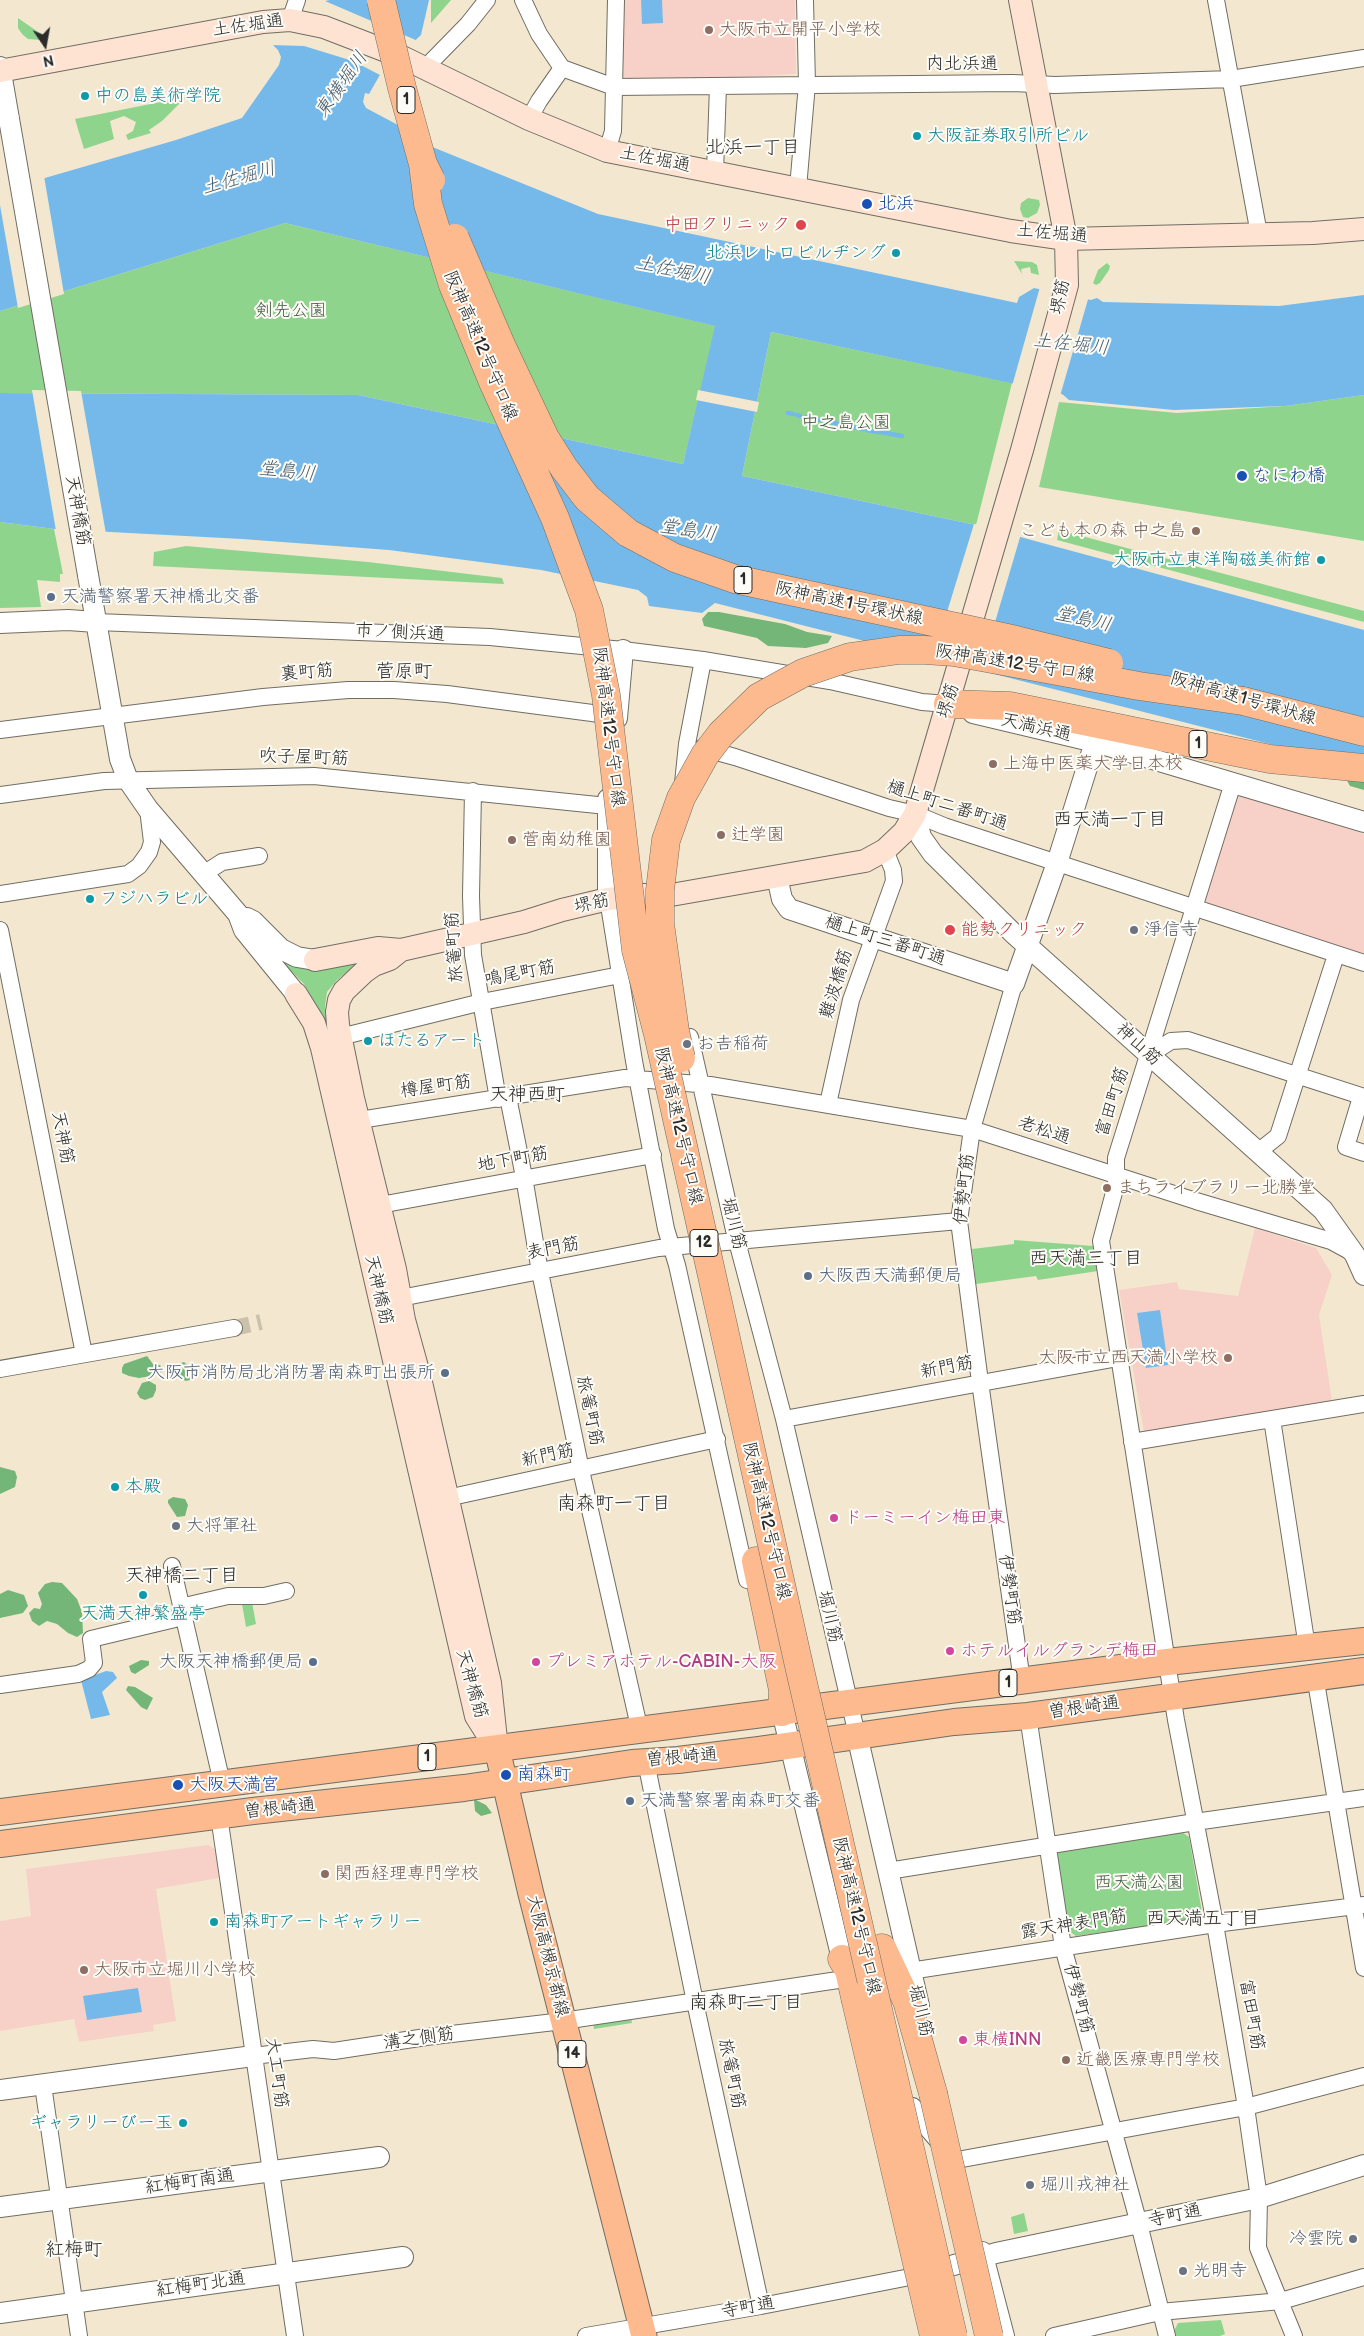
<!DOCTYPE html>
<meta charset="utf-8">
<style>
body{margin:0}
#map{position:relative;width:1364px;height:2336px;overflow:hidden;background:#f3e8cf;font-family:"Balsamiq Sans",sans-serif}
canvas{display:block}
.north{position:absolute;left:20px;top:20px;width:50px;height:50px;-webkit-text-stroke:4px #fdfcf7;paint-order:stroke;rotate:168deg;font-size:14px;font-weight:700;line-height:20px;text-align:center;color:#2b2b2b}
.north::after{content:'';display:block;margin:auto;width:18px;height:22px;background:#2b2b2b;clip-path:polygon(50% 0,100% 100%,50% 72%,0 100%)}
</style>
<div id="map">
<canvas width="1364" height="2336"></canvas>
<div class="north">N</div>
</div>
<script>
const context = document.querySelector('canvas').getContext('2d');
context.lineJoin = 'round';
function fill(path, color) {
  context.fillStyle = color;
  context.fill(path, 'evenodd');
}
function poly(rows) {
  const path = new Path2D();
  for (const r of rows) {
    path.moveTo(r[0], r[1]);
    for (let i = 2; i < r.length; i += 2) path.lineTo(r[i], r[i + 1]);
  }
  return path;
}
function strokePath(path, color, width, dash) {
  context.strokeStyle = color;
  context.lineWidth = width;
  context.lineCap = dash ? 'butt' : 'round';
  context.setLineDash(dash || []);
  context.stroke(path);
}
function label(font, color, halo, rows, align = 'center') {
  context.font = font + ' "Balsamiq Sans","Klee One",sans-serif';
  context.lineWidth = 4;
  context.setLineDash([]);
  context.textBaseline = 'middle';
  context.strokeStyle = halo;
  context.fillStyle = color;
  for (const [text, x, y, turn = 0] of rows) {
    context.save();
    context.translate(x, y);
    context.rotate((+turn || 0) * Math.PI / 180);
    context.textAlign = isNaN(turn) ? turn : align;
    if (halo) context.strokeText(text, 0, 0);
    context.fillText(text, 0, 0);
    context.restore();
  }
}
const built = poly([
 [623,0,795,0,796,74,715,79,625,80,621,74],
 [1238,795,1364,834,1364,955,1205,905,1202,898,1235,797],
 [1255,1228,1316,1248,1332,1275,1319,1315,1332,1401,1144,1432,1119,1290,1177,1282,1179,1289,1238,1296],
 [208,1845,216,1850,219,1878,156,1889,176,2021,153,2025,154,2031,79,2042,74,2019,0,2031,0,1921,31,1916,26,1869]
]);
const green = poly([
 [431,0,451,0,431,23],
 [18,18,41,34,41,40,28,39,22,34,18,28],
 [186,97,162,121,149,130,151,133,128,140,126,135,133,131,136,122,124,116,110,121,114,139,84,149,75,119],
 [1028,198,1039,200,1040,205,1037,213,1028,218,1023,217,1020,209,1021,203],
 [285,223,716,326,683,464,358,395,0,393,0,311],
 [1014,261,1032,262,1037,265,1039,275,1031,273,1030,267,1021,269,1022,274],
 [1107,263,1110,266,1109,270,1100,283,1096,285,1093,283,1098,270],
 [771,332,1012,383,976,525,742,476],
 [1364,395,1364,541,1039,487,1059,402,1177,413,1285,406],
 [0,522,54,529,63,574,60,574,60,582,37,580,41,607,0,608],
 [1059,530,1364,611,1364,622,1057,540],
 [186,546,368,562,502,578,504,584,153,566,154,552],
 [277,957,299,968,317,969,356,962,354,966,337,980,327,992,325,1007,326,1020,321,1021,317,1008,304,984],
 [1014,1240,1093,1246,1098,1271,1038,1280,1036,1276,976,1284,972,1249,1014,1244],
 [252,1602,256,1624,246,1627,242,1604],
 [1182,1832,1189,1837,1202,1912,1197,1919,1076,1936,1069,1931,1055,1851],
 [631,2016,632,2023,594,2029,593,2022],
 [1024,2213,1028,2231,1014,2234,1011,2217],
 [1221,2320,1225,2334,1220,2336,1176,2336,1174,2331,1178,2323]
]);
const forest = poly([
 [708,612,719,612,785,624,807,632,832,636,828,643,806,648,768,646,757,638,704,626,702,619],
 [1364,775,1364,790,1350,786,1346,779],
 [147,1356,153,1364,160,1365,163,1371,157,1375,139,1378,129,1376,122,1373,122,1368,124,1364],
 [184,1362,191,1368,193,1375,190,1380,186,1381,179,1378,177,1372,178,1364],
 [149,1381,156,1385,156,1390,153,1397,145,1400,140,1398,137,1393,142,1383],
 [0,1467,15,1471,17,1477,15,1487,0,1494],
 [173,1497,185,1499,188,1505,185,1516,177,1517,168,1503,168,1500],
 [52,1582,62,1583,77,1599,82,1612,83,1633,77,1637,68,1633,57,1624,47,1621,39,1626,32,1621,29,1613,34,1608,40,1609,42,1604,38,1593,45,1584],
 [8,1590,24,1595,28,1606,23,1613,0,1618,0,1594],
 [141,1660,149,1661,149,1665,135,1674,131,1672,129,1666],
 [128,1686,135,1687,153,1698,147,1710,141,1707,126,1690],
 [474,1799,486,1805,492,1813,481,1816,475,1811]
]);
const water = poly([
 [293,0,429,0,421,35,381,73,369,94,365,93,363,102,366,108,398,125,425,144,598,214,1017,303,1019,297,1034,288,1091,300,1097,298,1103,302,1279,306,1364,295,1364,395,1285,406,1174,410,1069,400,1062,394,771,332,742,476,976,525,1364,630,1364,768,715,603,702,613,649,606,647,597,638,590,541,570,389,550,242,539,54,529,0,522,0,393,358,395,683,464,715,326,285,223,0,311,0,191,176,140,242,118,279,65,281,57,278,50,272,44],
 [641,0,662,0,663,23,642,24],
 [1160,1310,1168,1365,1146,1368,1137,1313],
 [106,1671,113,1672,117,1678,102,1692,110,1715,91,1719,81,1680],
 [138,1988,142,2012,87,2020,83,1996]
]);
const pier = poly([
 [290,0,330,0,325,1,418,41,382,76,353,61,304,46,271,45],
 [44,176,64,294,18,308,0,205,0,188],
 [1040,287,1089,296,1060,396,1012,386],
 [32,390,81,391,106,534,56,531],
 [698,390,759,402,757,412,696,400],
 [974,524,1021,534,980,673,932,661]
]);
const stream = poly([
 [788,413,793,414],
 [797,415,800,416],
 [805,417,816,419],
 [817,419,839,424],
 [840,424,863,429],
 [867,430,878,432],
 [880,432,902,436]
]);
const minorTunnel = poly([
 [234,1328,261,1322]
]);
const minor = poly([
 [523,0,539,34,562,68],
 [1216,0,1259,234],
 [290,20,297,0],
 [425,68,468,24,487,0],
 [562,68,614,87,1013,83,1055,85,1231,79,1364,58],
 [529,119,539,101,562,68],
 [607,151,613,131,616,0],
 [715,172,718,86],
 [798,188,807,84,805,0],
 [96,622,490,637,623,650,703,660,830,681,922,702,948,704],
 [0,730,263,697,348,690,394,690,447,694,615,716],
 [702,748,735,757,889,808,915,814,944,826,1364,963],
 [683,783,687,744,703,660],
 [1233,783,1116,1158,1116,1185,1101,1241,1176,1720,1215,1924,1246,2107,1259,2198,1258,2248,1294,2336],
 [473,791,471,896,473,955,498,1099],
 [0,795,104,781,314,776,607,806],
 [205,873,222,862,259,856],
 [0,894,128,874,139,866,149,852,152,842,148,809],
 [608,899,634,1061,666,1229,677,1265,747,1580],
 [0,930,84,1354],
 [1014,984,972,1129,959,1221,980,1382,1022,1681],
 [340,1037,482,1002,620,975],
 [690,1037,734,1230,784,1419,857,1735],
 [1149,1055,1171,1041,1188,1040,1364,1097],
 [508,1097,524,1177,540,1272,581,1470,640,1731],
 [1361,1097,1346,1147,1364,1153],
 [828,1104,851,1000,894,881,893,870,885,850],
 [347,1122,625,1078,710,1085,972,1129,1196,1201,1331,1241,1353,1253],
 [1258,1152,1278,1136,1336,955],
 [380,1205,653,1155],
 [390,1300,659,1248,959,1221],
 [0,1369,234,1328],
 [784,1419,1118,1358],
 [1272,1419,1307,1647],
 [1132,1442,1364,1404],
 [438,1500,717,1439],
 [172,1566,222,1783],
 [1315,1676,1364,1968],
 [0,1685,78,1674,89,1669,94,1663,91,1639,175,1619,189,1605,228,1596,264,1596,286,1591],
 [1028,1716,1063,1947,1139,2224,1167,2336],
 [646,1762,695,2002,761,2306],
 [219,1816,295,2336],
 [888,1871,1195,1822,1364,1798],
 [910,1971,1215,1924,1364,1905],
 [253,2056,313,2049,334,2051,426,2037,563,2021,838,1980],
 [43,2085,79,2336],
 [957,2160,1246,2107,1364,2076],
 [586,2336,761,2306,910,2277],
 [1054,2336,1160,2312,1281,2301,1364,2277]
]);
const tertiary = poly([
 [0,67,9,119],
 [88,575,120,759,128,780,148,809,238,914,244,930,296,994],
 [0,623,68,620,96,622],
 [973,713,1095,742,1364,822],
 [617,718,623,650],
 [915,814,921,837,933,854,1013,933,1323,1210,1355,1255,1364,1275],
 [777,877,782,899,789,909,1014,984,1057,863,1095,742],
 [608,899,608,799],
 [247,918,253,921,281,949,297,957,315,960],
 [782,1712,842,1959],
 [857,1735,919,2006],
 [0,2090,253,2056],
 [912,2108,943,2144],
 [0,2207,379,2157],
 [982,2252,1004,2336],
 [926,2273,996,2253,1259,2198,1364,2165],
 [0,2313,403,2257]
]);
const secondary = poly([
 [0,71,263,22,290,20,324,27,402,57,529,119,607,151,1011,231,1066,239,1313,233,1364,229],
 [400,951,390,959,374,965,364,972,344,991,339,1000,337,1012,338,1025,353,1098,395,1269,404,1320,420,1378,490,1683,497,1749],
 [315,960,378,948,401,950,524,922,562,910,608,899,642,895,671,895,865,861,885,850,904,832,915,814,1022,450,1067,285,1066,239,1020,0],
 [296,994,314,1023,322,1048,476,1716,495,1746]
]);
const primary = poly([
 [497,1749,531,1894,644,2336]
]);
const trunk = poly([
 [0,1812,1167,1662,1364,1641],
 [0,1844,253,1811,464,1788,632,1763,678,1760,759,1750,954,1722,1028,1716,1364,1671]
]);
const motorway = poly([
 [1243,701,1364,732],
 [948,704,1010,706,1270,759,1364,768],
 [756,1561,783,1690,782,1712],
 [882,1948,907,2001,933,2093],
 [842,1959,849,1970,855,1997]
]);
const tertiaryBridge = poly([
 [9,119,88,575]
]);
const motorwayBridge = poly([
 [381,0,402,88,423,164,431,180],
 [423,164,428,204,453,285,493,382,555,518,589,610,606,695,636,950,658,1034,800,1670,953,2336],
 [455,238,501,345,545,438,564,468,587,498,628,533,675,558,735,579,1016,640,1109,663],
 [681,1058,675,1031,660,924,660,890,666,840,681,798,705,755,721,734,759,697,803,673,850,657,899,650,925,650,954,652,1139,686,1243,701],
 [855,1997,934,2336],
 [933,2093,989,2336]
]);
const markers = [
 [709,30,5,"#8d6e63"],
 [85,96,5,"#0f9aa8"],
 [917,136,5,"#0f9aa8"],
 [867,204,6,"#1a4fb4"],
 [801,225,6,"#e0444e"],
 [896,253,5,"#0f9aa8"],
 [1242,476,6,"#1a4fb4"],
 [1196,531,5,"#8d6e63"],
 [1321,560,5,"#0f9aa8"],
 [51,597,5,"#5c6f8a"],
 [993,764,5,"#8d6e63"],
 [721,835,5,"#8d6e63"],
 [512,840,5,"#8d6e63"],
 [90,899,5,"#0f9aa8"],
 [950,930,6,"#e0444e"],
 [1134,930,5,"#6b7280"],
 [368,1041,5,"#0f9aa8"],
 [687,1044,5,"#6b7280"],
 [1107,1188,5,"#8d6e63"],
 [808,1276,5,"#5c6f8a"],
 [1228,1358,5,"#8d6e63"],
 [445,1373,5,"#5c6f8a"],
 [115,1487,5,"#0f9aa8"],
 [834,1518,5,"#d1479c"],
 [176,1526,5,"#6b7280"],
 [143,1595,5,"#0f9aa8"],
 [950,1651,5,"#d1479c"],
 [313,1662,5,"#5c6f8a"],
 [536,1662,5,"#d1479c"],
 [506,1775,6,"#1a4fb4"],
 [178,1785,6,"#1a4fb4"],
 [630,1801,5,"#5c6f8a"],
 [325,1874,5,"#8d6e63"],
 [214,1922,5,"#0f9aa8"],
 [84,1970,5,"#8d6e63"],
 [963,2040,5,"#d1479c"],
 [1066,2060,5,"#8d6e63"],
 [183,2123,5,"#0f9aa8"],
 [1030,2185,5,"#6b7280"],
 [1353,2239,5,"#6b7280"],
 [1183,2271,5,"#6b7280"]
];
const shields = [
 [406,100,18],
 [743,580,18],
 [1198,744,18],
 [704,1243,28],
 [1008,1683,18],
 [427,1757,18],
 [572,2054,28]
];
const shieldNames = [
 ["1",406,100],
 ["1",743,580],
 ["1",1198,744],
 ["12",704,1243],
 ["1",1008,1683],
 ["1",427,1757],
 ["14",572,2054]
];
const streetNames = [
 ["土佐堀通",248,26,-8],
 ["内北浜通",962,64],
 ["土佐堀通",655,160,11],
 ["土佐堀通",1052,234,5],
 ["堺筋",1061,297,-79],
 ["阪神高速12号守口線",480,346,67],
 ["天神橋筋",77,511,80],
 ["阪神高速1号環状線",849,604,12],
 ["市ノ側浜通",400,633,3],
 ["阪神高速12号守口線",1015,664,9],
 ["裏町筋",307,673,-5],
 ["阪神高速1号環状線",1243,699,16],
 ["堺筋",949,701,-73],
 ["阪神高速12号守口線",608,727,83],
 ["天満浜通",1036,728,13],
 ["吹子屋町筋",304,758,2],
 ["樋上町二番町通",947,806,18],
 ["堺筋",592,904,-12],
 ["樋上町三番町通",885,941,18],
 ["旅篭町筋",455,947,-94],
 ["鳴尾町筋",520,974,-11],
 ["難波橋筋",837,984,-73],
 ["神山筋",1138,1045,42],
 ["樽屋町筋",436,1087,-8],
 ["富田町筋",1113,1102,-72],
 ["阪神高速12号守口線",678,1126,77],
 ["老松通",1044,1131,18],
 ["天神筋",62,1138,79],
 ["地下町筋",513,1160,-10],
 ["伊勢町筋",965,1189,-84],
 ["堀川筋",733,1224,76],
 ["表門筋",553,1249,-11],
 ["天神橋筋",378,1290,77],
 ["新門筋",947,1368,-11],
 ["旅篭町筋",589,1411,78],
 ["新門筋",548,1456,-12],
 ["阪神高速12号守口線",766,1521,77],
 ["伊勢町筋",1009,1590,82],
 ["堀川筋",829,1617,77],
 ["天神橋筋",471,1684,74],
 ["曽根崎通",1084,1708,-8],
 ["曽根崎通",682,1758,-5],
 ["曽根崎通",280,1809,-6],
 ["阪神高速12号守口線",856,1916,77],
 ["露天神表門筋",1074,1925,-9],
 ["大阪高槻京都線",547,1956,76],
 ["伊勢町筋",1078,1999,75],
 ["堀川筋",920,2011,76],
 ["富田町筋",1251,2015,80],
 ["溝之側筋",419,2039,-8],
 ["大工町筋",276,2073,82],
 ["旅篭町筋",731,2074,78],
 ["紅梅町南通",190,2182,-8],
 ["寺町通",1175,2216,-12],
 ["紅梅町北通",201,2285,-8],
 ["寺町通",748,2308,-10]
];
const educationNames = [
 ["大阪市立開平小学校",719,30],
 ["こども本の森 中之島",1186,531,"right"],
 ["上海中医薬大学日本校",1003,764],
 ["辻学園",731,835],
 ["菅南幼稚園",522,840],
 ["まちライブラリー北勝堂",1117,1188],
 ["大阪市立西天満小学校",1218,1358,"right"],
 ["関西経理専門学校",335,1874],
 ["大阪市立堀川小学校",94,1970],
 ["近畿医療専門学校",1076,2060]
];
const cultureNames = [
 ["中の島美術学院",95,96],
 ["大阪証券取引所ビル",927,136],
 ["北浜レトロビルヂング",886,253,"right"],
 ["大阪市立東洋陶磁美術館",1311,560,"right"],
 ["フジハラビル",100,899],
 ["ほたるアート",378,1041],
 ["本殿",125,1487],
 ["天満天神繁盛亭",143,1614,"center"],
 ["南森町アートギャラリー",224,1922],
 ["ギャラリーびー玉",173,2123,"right"]
];
const transitNames = [
 ["北浜",878,204],
 ["なにわ橋",1253,476],
 ["南森町",517,1775],
 ["大阪天満宮",189,1785]
];
const healthNames = [
 ["中田クリニック",790,225],
 ["能勢クリニック",961,930,"left"]
];
const parkNames = [
 ["剣先公園",291,311],
 ["中之島公園",846,423],
 ["西天満公園",1139,1883]
];
const serviceNames = [
 ["天満警察署天神橋北交番",61,597],
 ["大阪西天満郵便局",818,1276],
 ["大阪市消防局北消防署南森町出張所",435,1373,"right"],
 ["大阪天神橋郵便局",303,1662,"right"],
 ["天満警察署南森町交番",640,1801]
];
const worshipNames = [
 ["淨信寺",1144,930],
 ["お𠮷稲荷",697,1044],
 ["大将軍社",186,1526],
 ["堀川戎神社",1040,2185],
 ["冷雲院",1343,2239,"right"],
 ["光明寺",1193,2271]
];
const hotelNames = [
 ["ドーミーイン梅田東",844,1518],
 ["ホテルイルグランデ梅田",960,1651],
 ["プレミアホテル-CABIN-大阪",546,1662],
 ["東横INN",973,2040]
];
const waterNames = [
 ["東横堀川",342,85,-55],
 ["土佐堀川",239,179,-16],
 ["土佐堀川",673,271,12],
 ["土佐堀川",1071,345,6],
 ["堂島川",287,472,6],
 ["堂島川",688,531,9],
 ["堂島川",1083,620,13]
];
const neighbourhoodNames = [
 ["北浜一丁目",753,148],
 ["菅原町",404,672],
 ["西天満一丁目",1110,820],
 ["天神西町",527,1095],
 ["西天満三丁目",1086,1259],
 ["南森町一丁目",614,1504],
 ["天神橋二丁目",182,1576],
 ["西天満五丁目",1203,1919],
 ["南森町二丁目",746,2003],
 ["紅梅町",74,2250]
];
fill(built, '#f7d1c7');
fill(green, '#8fd48d');
fill(forest, '#73b678');
fill(water, '#75b9eb');
fill(pier, '#f3e8cf');
strokePath(stream, '#75b9eb', 4.5);
strokePath(minorTunnel, '#cbc2ae', 16, [16, 8]);
strokePath(minor, '#716d64', 18);
strokePath(tertiary, '#716d64', 22);
strokePath(secondary, '#716d64', 24);
strokePath(primary, '#716d64', 27);
strokePath(trunk, '#716d64', 28);
strokePath(motorway, '#716d64', 29);
strokePath(minor, '#fff', 16);
strokePath(tertiary, '#fff', 20);
strokePath(secondary, '#fee3d2', 22);
strokePath(primary, '#fcba8e', 25);
strokePath(trunk, '#fcba8e', 26);
strokePath(motorway, '#fcba8e', 28);
strokePath(tertiaryBridge, '#716d64', 22, []);
strokePath(motorwayBridge, '#716d64', 29, []);
strokePath(tertiaryBridge, '#fff', 20);
strokePath(motorwayBridge, '#fcba8e', 28);
for (const [x, y, r, color] of markers) {
  const dot = new Path2D();
  dot.arc(x, y, r, 0, 2 * Math.PI);
  context.fillStyle = color;
  context.fill(dot);
  strokePath(dot, '#fdfcf7', 2);
}
for (const [x, y, w] of shields) {
  const box = new Path2D();
  box.roundRect(x - w / 2, y - 13.5, w, 27, 4);
  context.fillStyle = '#fdfcf7';
  context.fill(box);
  strokePath(box, '#2b2b2b', 1);
}
label('bold 16px', '#2b2b2b', null, shieldNames);
label('18px', '#2b2b2b', '#fdfcf7', streetNames);
label('18px', '#785e54', '#fdfcf7', educationNames, 'left');
label('18px', '#0d838f', '#fdfcf7', cultureNames, 'left');
label('18px', '#164399', '#fdfcf7', transitNames, 'left');
label('18px', '#be3a42', '#fdfcf7', healthNames, 'right');
label('18px', '#495e48', '#fdfcf7', parkNames);
label('18px', '#4e5e75', '#fdfcf7', serviceNames, 'left');
label('18px', '#5b616d', '#fdfcf7', worshipNames, 'left');
label('18px', '#b23c85', '#fdfcf7', hotelNames, 'left');
label('italic 19px', '#455d6e', '#fdfcf7', waterNames);
label('19px', '#2b2b2b', '#fdfcf7', neighbourhoodNames);
</script>
